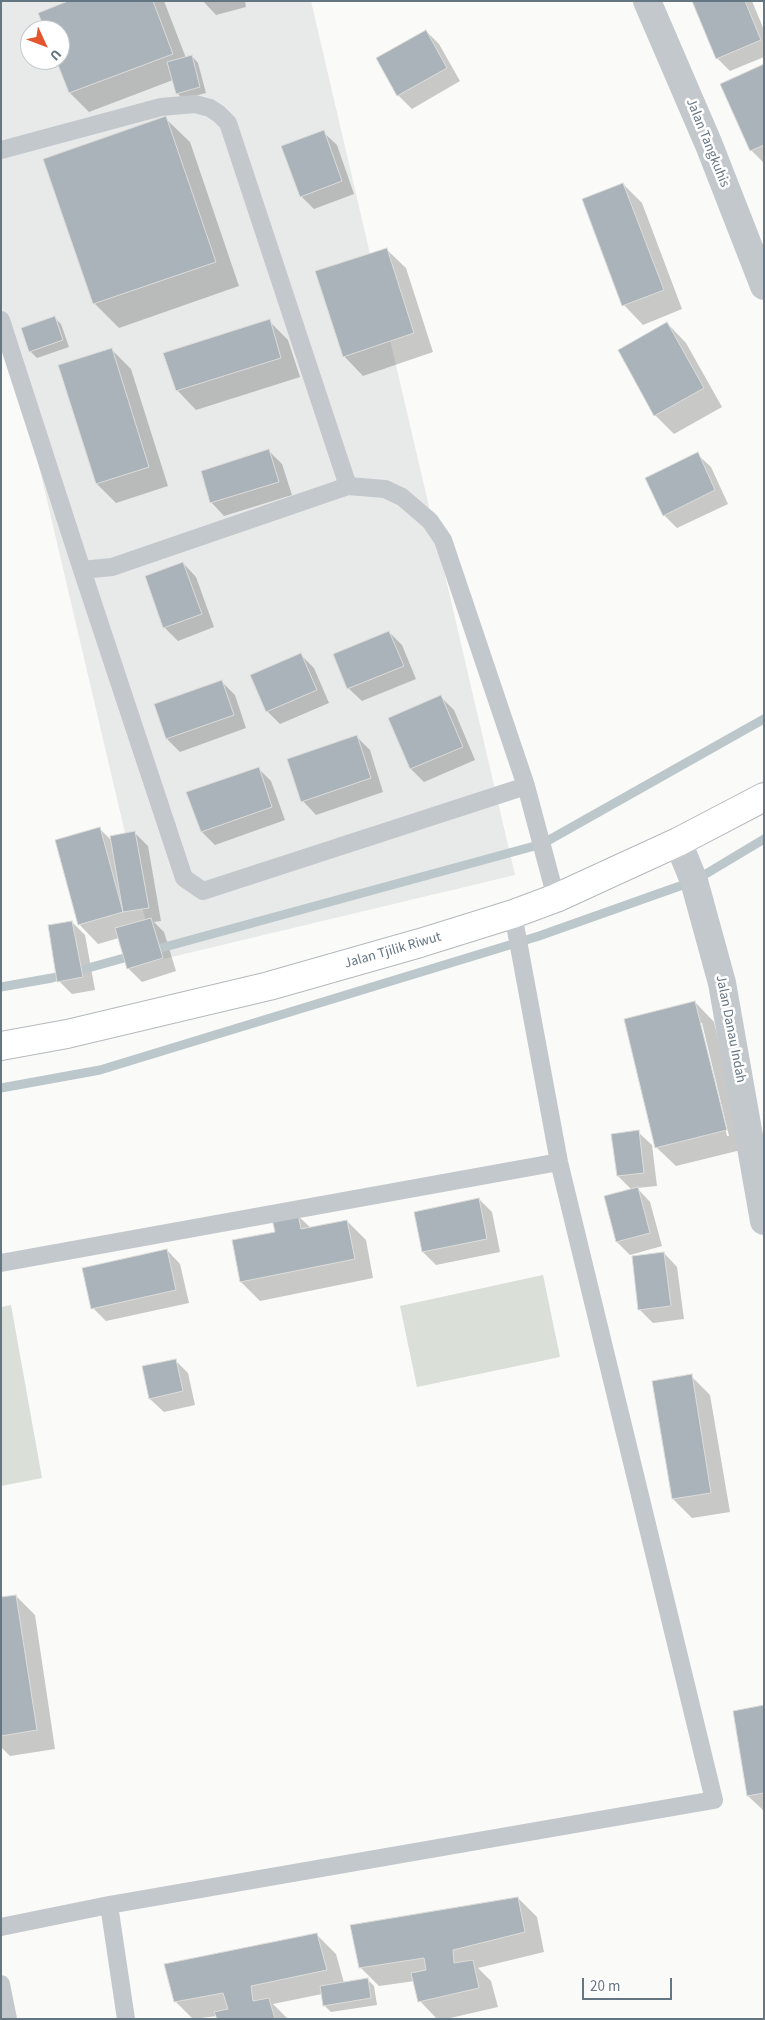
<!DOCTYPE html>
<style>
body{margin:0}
#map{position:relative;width:765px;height:2020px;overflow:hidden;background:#fafaf8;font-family:"Source Sans 3",sans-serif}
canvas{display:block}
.frame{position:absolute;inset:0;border:2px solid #657683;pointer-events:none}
.north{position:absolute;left:20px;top:20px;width:50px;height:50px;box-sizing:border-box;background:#fff;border:1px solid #c1c8cd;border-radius:50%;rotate:133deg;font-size:14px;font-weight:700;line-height:20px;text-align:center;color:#657683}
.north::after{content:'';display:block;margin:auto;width:18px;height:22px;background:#e4572e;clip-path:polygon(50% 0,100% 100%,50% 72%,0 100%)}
.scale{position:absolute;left:582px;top:1978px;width:90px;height:22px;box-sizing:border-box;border:2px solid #657683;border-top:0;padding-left:6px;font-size:15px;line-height:18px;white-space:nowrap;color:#657683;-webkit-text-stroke:4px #fff;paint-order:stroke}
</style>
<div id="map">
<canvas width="765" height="2020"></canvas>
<div class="frame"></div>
<div class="north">U</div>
<div class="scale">20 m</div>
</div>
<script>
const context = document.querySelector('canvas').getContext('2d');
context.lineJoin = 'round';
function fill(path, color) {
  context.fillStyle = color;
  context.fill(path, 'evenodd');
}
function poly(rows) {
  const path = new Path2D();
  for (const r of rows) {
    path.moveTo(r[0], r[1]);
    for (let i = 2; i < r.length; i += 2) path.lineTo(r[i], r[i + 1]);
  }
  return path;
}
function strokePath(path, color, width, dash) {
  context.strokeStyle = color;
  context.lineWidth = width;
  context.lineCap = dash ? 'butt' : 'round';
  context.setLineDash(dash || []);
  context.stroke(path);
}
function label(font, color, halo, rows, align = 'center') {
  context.font = font + ' "Source Sans 3",sans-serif';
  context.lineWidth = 5;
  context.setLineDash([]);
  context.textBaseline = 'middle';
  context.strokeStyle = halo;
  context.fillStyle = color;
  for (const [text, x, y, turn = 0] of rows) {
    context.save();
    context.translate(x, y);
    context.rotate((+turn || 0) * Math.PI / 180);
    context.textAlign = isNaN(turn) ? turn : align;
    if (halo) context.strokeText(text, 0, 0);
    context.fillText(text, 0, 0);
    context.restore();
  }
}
const built = poly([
 [1,1,311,1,515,875,155,961,1,304],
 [30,30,60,30,60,60,30,60]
]);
const green = poly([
 [543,1275,560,1357,417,1387,400,1306],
 [11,1305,42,1478,1,1486,1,1307]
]);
const shadow = poly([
 [72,1,164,1,186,58,192,56,198,63,206,93,183,99,177,93,173,80,89,112,70,93,58,60,60,60,60,30,46,30],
 [203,1,245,1,246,7,216,15],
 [695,1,752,1,764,30,764,57,730,71,717,58],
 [426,31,439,44,460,81,412,109,398,95,378,59],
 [764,65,764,163,751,150],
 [165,118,190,142,239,286,119,328,95,304,45,160],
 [323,132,337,145,354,194,314,209,301,196],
 [623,184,642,203,682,309,643,325,624,305],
 [386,249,406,268,433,352,363,376,344,356],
 [55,318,61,324,69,347,37,358,30,351],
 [269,321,288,340,300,377,196,410,177,390],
 [667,323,686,343,722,407,674,434,655,415],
 [111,349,131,369,168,486,116,503,97,484,60,366],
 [269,451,282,464,292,495,224,516,211,502],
 [697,454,711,467,728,504,677,528,664,515],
 [183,563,196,577,214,627,178,641,164,627],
 [389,632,402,645,416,679,362,701,348,688],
 [301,655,314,668,329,703,280,724,267,711],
 [221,681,235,695,246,728,180,752,167,739],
 [440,696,454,710,475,760,424,782,411,769],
 [356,736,370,750,383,792,316,815,303,801],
 [258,768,271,781,285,820,215,845,202,832,188,793],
 [100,829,112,841,135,833,148,846,161,921,154,922,164,932,176,971,142,982,128,968,119,938,98,944,79,924],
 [72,922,85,935,95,990,72,994,59,981],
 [695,1002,714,1022,745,1149,676,1166,656,1147],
 [699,1023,702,1023,729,1136,727,1136],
 [638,1132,652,1145,657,1186,637,1188,650,1202,662,1246,630,1255,617,1242,632,1190,618,1176],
 [479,1199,492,1212,500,1252,436,1265,423,1252],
 [298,1216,311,1228,347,1221,366,1240,373,1278,260,1301,241,1282,233,1241,276,1233],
 [167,1250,180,1264,189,1303,106,1321,93,1308],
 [664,1253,677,1267,684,1319,653,1323,640,1310],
 [175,1360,188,1373,195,1405,164,1412,150,1399,144,1367],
 [691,1376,710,1395,730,1512,692,1518,673,1499],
 [16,1596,35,1615,55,1749,10,1756,1,1747,1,1598],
 [764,1706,764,1811,748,1796],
 [518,1898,537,1917,544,1952,478,1968,491,1981,498,2007,446,2019,437,2019,420,2001,415,1981,379,1986,360,1967],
 [316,1934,336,1954,344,1983,367,1979,374,1986,377,2005,331,2012,325,2006,322,1994,273,2004,288,2019,218,2019,217,2016,193,2019,175,2001]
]);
const stream = poly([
 [150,951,542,844,764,719],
 [1,987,52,978,135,955],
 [1,1088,100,1070,539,936,694,881,764,839]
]);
const building = poly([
 [68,1,153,1,173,54,69,93,56,60,60,60,60,30,45,30,38,13,68,1],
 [692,1,745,1,761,40,716,59,692,1],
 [426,30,447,68,397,96,376,58,426,30],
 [192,55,200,87,176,94,167,62,192,55],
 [764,64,764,145,750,151,720,84,764,64],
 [166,116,216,262,93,304,43,159,166,116],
 [324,130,342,181,300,197,281,146,324,130],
 [623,183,664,290,622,306,582,199,623,183],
 [387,248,414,333,343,357,315,271,387,248],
 [55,316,63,340,29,352,21,328,55,316],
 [270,319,281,358,176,391,163,353,270,319],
 [667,322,704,388,654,416,618,350,667,322],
 [112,348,149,467,96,484,58,365,112,348],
 [269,449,279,482,210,503,201,471,269,449],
 [698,452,715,490,663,516,645,478,698,452],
 [183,562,202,614,163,628,145,576,183,562],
 [389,631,404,666,347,689,333,654,389,631],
 [301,653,317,690,266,712,250,675,301,653],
 [222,680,234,715,166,739,154,704,222,680],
 [441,695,463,747,410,769,388,718,441,695],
 [357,735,371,778,301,802,287,759,357,735],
 [259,767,272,807,201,832,186,792,259,767],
 [100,827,123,912,78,925,55,840,100,827],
 [135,831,149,908,123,912,110,836,135,831],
 [151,918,163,958,127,969,115,928,151,918],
 [72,921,83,977,57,982,48,925,72,921],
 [695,1001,727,1130,655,1148,624,1019,695,1001],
 [639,1130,644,1173,617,1176,611,1134,639,1130],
 [638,1187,650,1233,616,1242,604,1196,638,1187],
 [479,1198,487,1239,422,1252,414,1212,479,1198],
 [298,1214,301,1229,347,1220,355,1259,240,1282,232,1240,275,1232,272,1219,298,1214],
 [167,1249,176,1290,91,1309,82,1268,167,1249],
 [664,1252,671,1306,638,1310,632,1256,664,1252],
 [176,1359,183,1391,149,1399,142,1366,176,1359],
 [692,1374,711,1493,672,1499,652,1381,692,1374],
 [16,1595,37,1730,1,1736,1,1597,16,1595],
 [764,1705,764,1793,747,1796,733,1711,764,1705],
 [518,1897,525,1932,453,1950,454,1963,473,1960,479,1988,418,2002,411,1973,426,1970,424,1958,359,1968,350,1925,518,1897],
 [317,1933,327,1970,251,1986,253,2001,269,1998,275,2019,217,2019,214,2012,228,2009,223,1993,174,2002,164,1964,317,1933],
 [368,1978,371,1998,323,2006,320,1986,368,1978]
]);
const service = poly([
 [1,150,161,107,195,104,210,108,219,114,228,123,348,486,385,489,402,497,430,521,443,540,526,786,556,898],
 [1,320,82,570,112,567,348,486],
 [82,570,184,878,203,891,526,786],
 [1,1263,559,1162],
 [109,1905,126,2019],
 [1,1927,109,1905,714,1800,559,1162,513,914],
 [1,1984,8,2019]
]);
const minor = poly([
 [647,1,709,145,764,286],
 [678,842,694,881,722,983,764,1221]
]);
const trunk = poly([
 [1,1046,67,1034,269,986,420,943,513,914,556,898,678,842,764,797]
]);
const streetNames = [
 ["Jalan Tangkuhis",707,143,68],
 ["Jalan Tjilik Riwut",393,951,-16],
 ["Jalan Danau Indah",730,1029,79]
];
fill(built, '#e8e9e9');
fill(green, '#dadfd7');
fill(shadow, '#0003');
strokePath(stream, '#bbc7cb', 9);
fill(building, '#aab3b9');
strokePath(building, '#dcdcda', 1);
strokePath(trunk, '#b4b9bd', 30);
strokePath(service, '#c3c8cc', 18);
strokePath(minor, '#c3c8cc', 28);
strokePath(trunk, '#fff', 28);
label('14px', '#657683', '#fff', streetNames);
</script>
